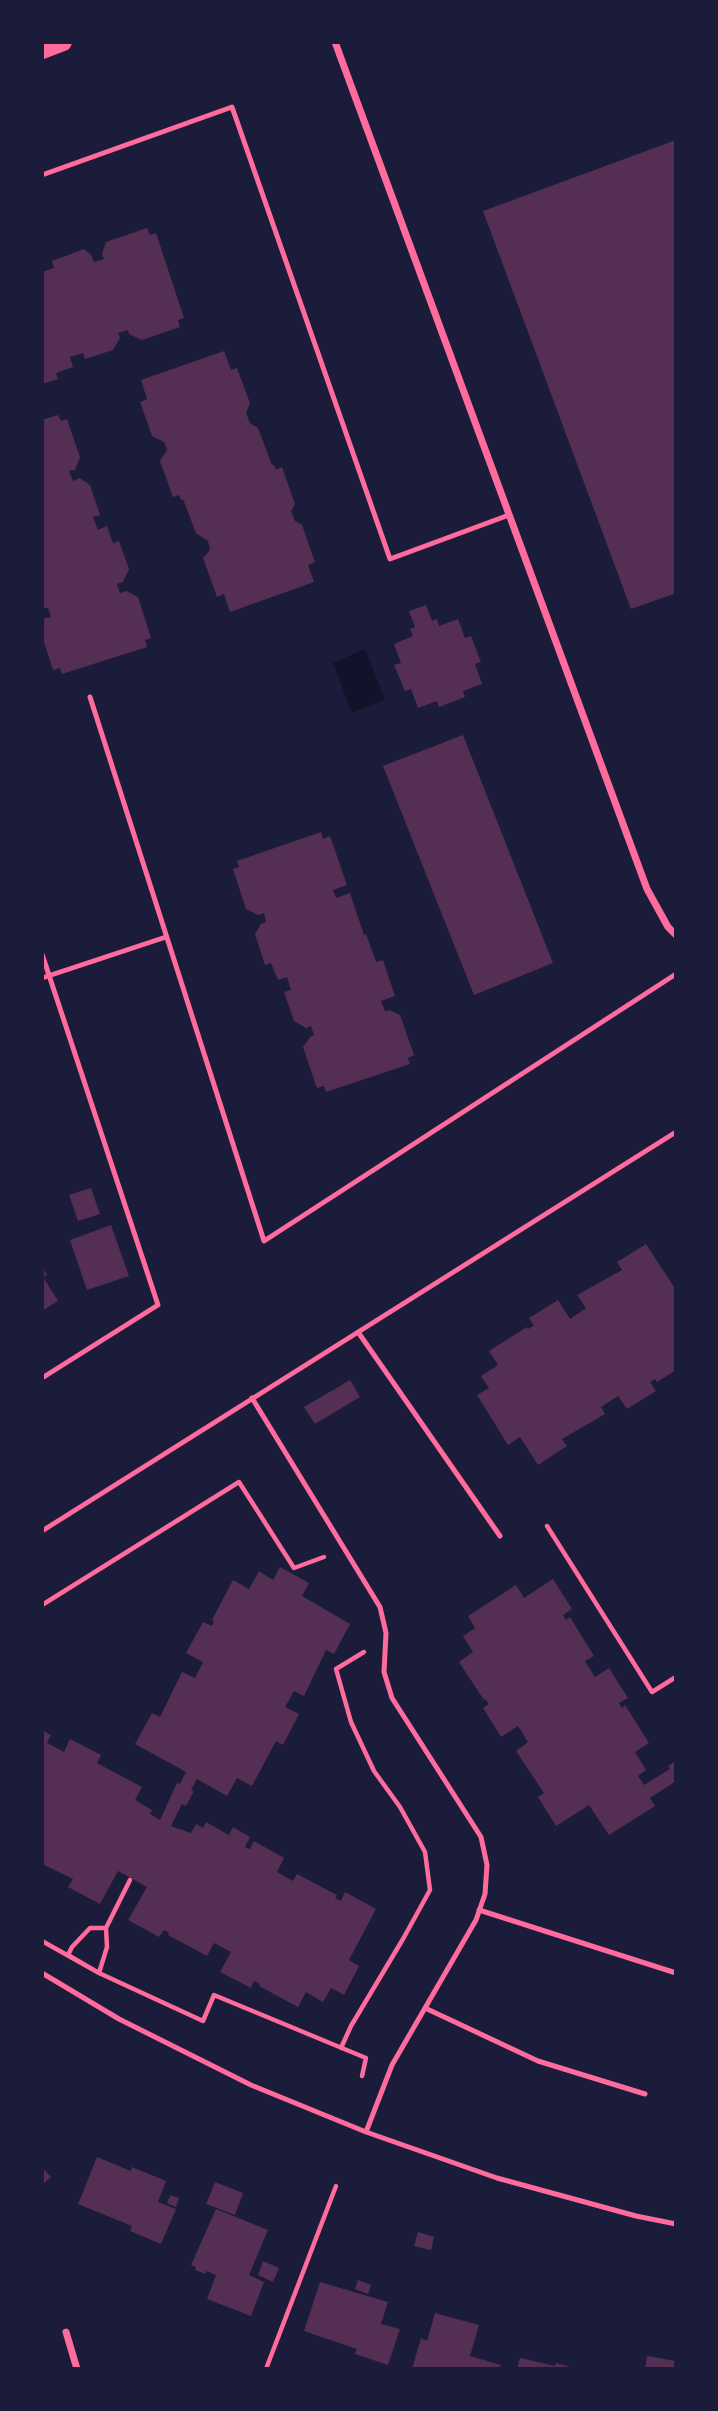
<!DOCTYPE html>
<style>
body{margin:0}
#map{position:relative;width:718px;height:2411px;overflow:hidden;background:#1b1b3a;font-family:Bitter,serif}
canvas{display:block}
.frame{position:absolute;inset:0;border:44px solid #1b1b3a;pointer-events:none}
</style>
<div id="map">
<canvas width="718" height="2411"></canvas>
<div class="frame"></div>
</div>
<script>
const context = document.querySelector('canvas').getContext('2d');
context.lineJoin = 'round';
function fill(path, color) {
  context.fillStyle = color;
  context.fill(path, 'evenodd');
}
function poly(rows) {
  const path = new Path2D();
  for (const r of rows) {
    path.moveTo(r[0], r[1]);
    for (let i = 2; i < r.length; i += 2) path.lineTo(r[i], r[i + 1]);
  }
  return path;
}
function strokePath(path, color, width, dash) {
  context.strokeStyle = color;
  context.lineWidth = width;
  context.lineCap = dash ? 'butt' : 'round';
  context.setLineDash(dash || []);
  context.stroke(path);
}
const water = poly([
 [365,649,385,700,352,713,333,663]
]);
const building = poly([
 [676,140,676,593,631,609,483,211],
 [147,228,150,235,156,233,184,318,178,320,180,327,142,340,129,334,128,330,118,333,120,338,113,350,85,359,83,353,70,357,73,367,56,373,58,379,42,384,42,272,54,268,52,261,84,249,91,255,94,262,104,259,102,254,106,242],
 [224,351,231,370,237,368,250,403,246,413,250,423,258,428,272,465,274,465,276,470,282,467,295,504,291,511,295,521,302,525,315,562,308,565,314,582,230,612,224,594,217,597,203,558,210,550,208,541,196,533,183,499,181,500,179,495,173,497,160,461,167,450,164,442,152,436,140,402,147,399,141,380],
 [58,415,61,421,67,419,80,457,75,470,69,471,73,481,80,478,90,485,100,515,93,517,98,530,107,526,113,543,119,541,129,569,123,582,117,584,120,593,126,591,138,597,151,638,145,640,147,647,62,674,60,668,53,670,42,636,42,624,45,618,51,617,48,608,42,608,42,420],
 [426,605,432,621,437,619,439,626,458,619,465,638,471,636,481,662,475,664,482,684,463,691,465,697,439,707,437,701,418,708,411,689,405,691,394,665,401,663,394,644,413,636,410,629,415,627,409,611],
 [463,735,553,963,474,995,383,766],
 [321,832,323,839,330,836,347,885,333,890,336,898,350,893,364,935,366,934,376,962,383,960,395,996,381,1001,385,1011,389,1010,400,1015,414,1055,408,1058,410,1064,326,1092,324,1086,317,1088,303,1047,310,1037,314,1035,311,1026,306,1028,294,1021,284,992,291,990,287,977,278,980,271,963,265,965,255,934,261,924,266,922,264,913,258,915,246,909,233,869,239,867,237,861],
 [91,1188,100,1214,78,1221,69,1195],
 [111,1225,129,1276,87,1290,70,1240],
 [646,1244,676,1290,676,1370,657,1382,655,1379,650,1382,656,1391,627,1409,618,1396,601,1407,605,1414,562,1439,567,1446,538,1465,520,1437,508,1445,477,1395,489,1388,481,1376,498,1365,489,1351,527,1327,528,1329,534,1326,529,1318,558,1300,570,1319,586,1308,577,1295,622,1270,617,1262],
 [42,1266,47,1275,43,1277,58,1301,42,1311],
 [350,1380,360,1397,315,1424,304,1407],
 [280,1567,309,1583,302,1596,350,1624,334,1654,326,1650,304,1696,294,1691,285,1707,299,1714,283,1745,276,1741,252,1786,237,1778,227,1796,197,1779,191,1790,194,1791,186,1806,182,1804,171,1826,191,1833,196,1824,203,1828,206,1822,229,1835,233,1827,250,1837,245,1847,250,1849,254,1841,284,1858,277,1872,293,1881,297,1874,337,1895,335,1898,341,1901,345,1892,376,1909,349,1960,359,1966,344,1995,331,1988,323,2002,306,1992,298,2007,259,1986,260,1984,254,1981,251,1988,220,1972,231,1952,214,1943,207,1956,168,1935,169,1933,164,1930,159,1937,128,1920,147,1887,118,1871,100,1904,68,1887,73,1879,42,1864,42,1730,51,1735,47,1743,64,1752,70,1739,101,1755,97,1763,142,1787,135,1800,152,1810,150,1814,160,1820,177,1783,180,1784,186,1772,135,1744,152,1713,160,1717,182,1672,195,1678,203,1662,186,1653,203,1622,212,1626,214,1621,212,1620,233,1580,249,1589,259,1571,273,1580],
 [553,1579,572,1609,563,1615,566,1620,570,1617,594,1656,585,1661,595,1677,609,1668,628,1698,619,1703,622,1708,625,1705,649,1743,635,1752,646,1770,638,1776,644,1785,670,1769,668,1766,676,1761,676,1781,650,1798,655,1806,609,1835,589,1805,556,1826,538,1797,544,1793,516,1751,528,1742,518,1726,501,1737,483,1708,489,1704,485,1699,484,1700,459,1662,473,1652,463,1636,475,1628,468,1616,516,1585,524,1598],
 [97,2157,131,2171,132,2167,166,2181,158,2202,176,2209,161,2244,130,2231,132,2226,78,2204],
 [42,2167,51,2177,42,2185],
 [215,2182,243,2193,235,2215,206,2204],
 [170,2195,179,2198,176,2207,167,2203],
 [216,2209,268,2230,249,2275,264,2282,251,2316,207,2299,216,2275,206,2271,205,2274,195,2270,196,2267,191,2265],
 [418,2232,434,2237,431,2250,414,2246],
 [263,2261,279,2268,273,2282,258,2275],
 [358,2280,371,2285,368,2294,355,2289],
 [320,2282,388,2302,381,2324,400,2329,388,2365,355,2354,357,2349,304,2331],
 [435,2313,479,2325,470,2356,501,2365,499,2369,412,2369,421,2338,427,2341],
 [647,2356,676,2361,676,2369,645,2369],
 [520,2358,555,2366,556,2363,577,2369,517,2369]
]);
const path = poly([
 [547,1526,652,1692,676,1677],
 [42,1605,239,1482,294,1568,324,1557],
 [130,1880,106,1928,107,1947,99,1973,203,2021,214,1995,366,2058,362,2076],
 [42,1941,99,1973,68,1955,72,1947,90,1928,106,1928],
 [341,2048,351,2026,403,1939,430,1890,425,1852,400,1807,374,1771,351,1722,336,1669,364,1652],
 [266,2369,336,2186]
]);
const service = poly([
 [42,175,232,107,390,559,509,515],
 [90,697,264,1241,676,974],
 [42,954,158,1305,42,1378],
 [42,978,166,937],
 [358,1332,500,1536],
 [252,1398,380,1607,386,1633,384,1672,392,1698,481,1837,487,1865,485,1894,476,1920,392,2065,366,2132],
 [42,1531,676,1132],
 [479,1910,676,1973],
 [42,1973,119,2019,251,2085,366,2132,497,2178,636,2216,676,2224],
 [425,2008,538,2061,645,2094]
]);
const minor = poly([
 [335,42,647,889,668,927,676,935],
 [66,2332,77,2369]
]);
const primary = poly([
 [42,50,63,42]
]);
fill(water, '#12122b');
fill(building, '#542f53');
strokePath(path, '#ff6b9d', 4.5);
strokePath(service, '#ff6b9d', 5);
strokePath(minor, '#ff6b9d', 7);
strokePath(primary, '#ff6b9d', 18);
</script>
